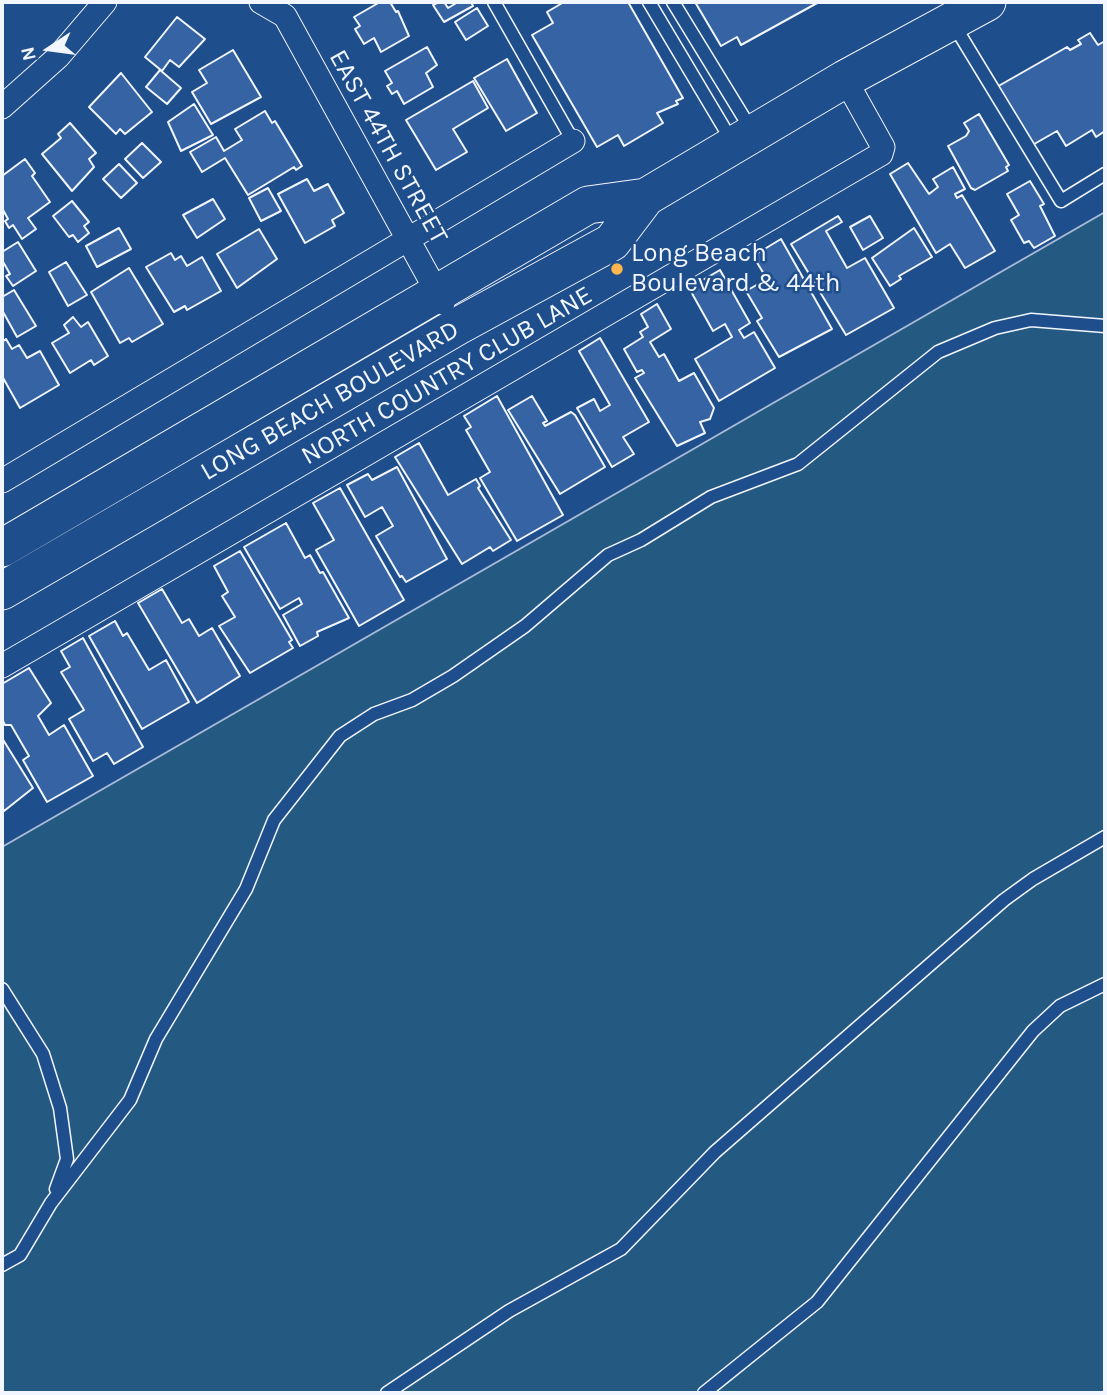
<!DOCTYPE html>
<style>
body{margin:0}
#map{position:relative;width:1107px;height:1395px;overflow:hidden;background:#1f4e8c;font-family:Karla,sans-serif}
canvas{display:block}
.frame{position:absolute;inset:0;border:4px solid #f2f6ff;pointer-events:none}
.north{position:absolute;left:14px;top:14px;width:70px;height:70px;-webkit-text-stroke:5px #1f4e8c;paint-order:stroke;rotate:257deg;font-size:19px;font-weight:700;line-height:28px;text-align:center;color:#f2f6ff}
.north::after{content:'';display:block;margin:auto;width:24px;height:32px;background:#f2f6ff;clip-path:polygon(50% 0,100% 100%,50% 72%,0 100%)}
</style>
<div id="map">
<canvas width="1107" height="1395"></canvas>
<div class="frame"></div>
<div class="north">N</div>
</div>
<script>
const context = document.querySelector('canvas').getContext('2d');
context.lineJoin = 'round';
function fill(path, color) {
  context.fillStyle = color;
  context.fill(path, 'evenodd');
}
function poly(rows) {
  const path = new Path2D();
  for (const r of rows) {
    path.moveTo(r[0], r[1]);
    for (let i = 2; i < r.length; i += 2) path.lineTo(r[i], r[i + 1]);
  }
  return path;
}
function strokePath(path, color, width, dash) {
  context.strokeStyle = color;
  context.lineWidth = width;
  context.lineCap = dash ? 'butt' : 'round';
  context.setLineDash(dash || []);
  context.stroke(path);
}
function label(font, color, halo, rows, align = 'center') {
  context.font = font + ' Karla,sans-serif';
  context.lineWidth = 5;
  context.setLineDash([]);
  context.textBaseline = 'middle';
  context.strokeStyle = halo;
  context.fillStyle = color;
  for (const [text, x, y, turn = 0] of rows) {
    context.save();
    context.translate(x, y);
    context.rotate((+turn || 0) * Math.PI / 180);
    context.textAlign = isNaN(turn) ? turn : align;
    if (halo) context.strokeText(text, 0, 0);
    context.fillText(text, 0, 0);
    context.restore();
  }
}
const green = poly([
 [1105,212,1105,1393,2,1393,2,847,1105,212]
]);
const building = poly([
 [380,2,390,2,396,12,398,11,409,36,381,52,374,38,364,44,355,29,360,26,354,17,380,2],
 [439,2,444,2,448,8,458,2,471,2,473,6,444,22,433,5,439,2],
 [564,2,628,2,683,98,676,101,678,104,657,113,663,123,624,146,618,135,597,147,532,35,553,23,547,12,564,2],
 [695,2,819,2,741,45,737,37,721,46,695,2],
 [477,8,488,26,466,40,455,22,477,8],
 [177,17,205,39,179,67,170,60,162,71,145,57,177,17],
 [1090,33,1098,45,1105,41,1105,131,1096,137,1092,130,1066,146,1057,131,1029,147,995,88,1067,47,1070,50,1081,44,1078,40,1090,33],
 [427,47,437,65,426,73,433,87,404,104,397,91,392,94,387,86,392,83,385,71,427,47],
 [233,50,261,97,211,124,192,92,207,83,199,70,233,50],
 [507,59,537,113,506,131,474,78,507,59],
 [160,70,181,88,167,104,146,87,160,70],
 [121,73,152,112,125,134,120,129,116,134,89,107,121,73],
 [473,81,488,108,453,129,467,152,436,170,406,120,473,81],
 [194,104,213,135,181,151,168,122,194,104],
 [265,111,272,123,275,121,302,166,296,170,294,167,248,195,225,158,202,172,190,152,216,137,224,151,242,140,235,129,265,111],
 [979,114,1009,165,1006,167,1008,171,975,190,971,188,948,146,966,136,969,131,964,123,979,114],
 [70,123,96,153,89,159,94,167,72,191,42,154,61,138,58,134,70,123],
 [142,143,161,162,143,178,125,159,142,143],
 [25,159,35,173,32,176,50,202,28,218,36,229,22,239,13,225,9,228,5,221,8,219,2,208,2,176,25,159],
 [908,163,929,194,938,187,933,179,953,167,965,189,955,194,957,198,962,195,995,251,965,268,950,244,936,253,890,174,908,163],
 [119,164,137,183,121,198,103,179,119,164],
 [307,179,314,191,328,184,344,213,332,220,335,226,305,243,278,194,307,179],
 [1030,181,1044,204,1040,206,1055,236,1034,248,1029,241,1024,243,1011,220,1019,215,1007,194,1030,181],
 [268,188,281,211,261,221,249,198,268,188],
 [213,199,225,219,197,238,183,215,213,199],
 [72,201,89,222,84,226,89,233,78,242,73,235,69,237,53,216,72,201],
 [838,216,842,222,826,231,847,268,865,258,894,308,846,335,791,244,838,216],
 [870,216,883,238,863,250,850,227,870,216],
 [119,228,131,249,97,267,86,246,119,228],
 [914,228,932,257,899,276,901,279,890,286,872,258,914,228],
 [259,229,277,259,237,288,217,254,259,229],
 [781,239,832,329,779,357,757,321,762,318,746,291,767,279,753,256,781,239],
 [18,242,36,271,13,286,6,276,10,274,2,260,2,252,18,242],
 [171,253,175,260,181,256,187,266,202,257,221,291,187,310,185,306,174,312,146,267,171,253],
 [66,262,87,295,68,306,49,272,66,262],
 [129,268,163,324,132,342,129,338,120,343,91,292,129,268],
 [720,270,750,323,739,330,744,338,754,332,775,368,719,401,695,359,732,337,725,324,713,331,689,288,720,270],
 [14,290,36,326,17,337,2,310,2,297,14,290],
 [657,304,671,329,650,342,659,357,664,354,679,381,694,373,714,408,710,419,700,422,705,433,677,446,635,378,644,373,642,370,637,372,624,349,643,337,640,332,648,327,641,314,657,304],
 [73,317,81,327,88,322,108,356,94,365,91,360,70,373,52,343,69,333,64,325,73,317],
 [600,338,649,422,623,437,634,454,612,467,577,408,594,399,600,411,610,405,579,351,600,338],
 [6,339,12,349,19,345,27,358,40,351,59,385,20,408,2,376,2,342,6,339],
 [497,396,563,515,517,541,480,478,490,472,466,430,471,427,464,416,497,396],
 [532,396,547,421,543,423,545,426,571,412,575,415,605,467,560,494,508,410,532,396],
 [419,443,448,495,476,479,480,486,478,488,511,540,493,551,490,547,462,564,395,457,419,443],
 [397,467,447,559,406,582,402,576,400,577,376,536,393,526,382,507,365,517,347,485,368,474,372,480,397,467],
 [340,488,404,600,359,626,316,550,334,540,313,503,340,488],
 [286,523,305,558,310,555,320,573,323,572,349,618,317,632,318,636,300,646,283,615,302,604,299,598,280,609,244,547,286,523],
 [240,551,292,640,289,642,293,648,250,673,219,626,235,617,222,596,228,592,214,566,240,551],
 [162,589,182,623,189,619,199,636,212,628,240,676,197,703,138,603,162,589],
 [115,621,123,636,127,633,149,670,166,660,189,702,142,729,89,636,115,621],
 [83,638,143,747,114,764,107,753,93,761,69,719,84,710,61,672,70,667,61,651,83,638],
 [29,668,51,703,38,716,49,735,64,725,93,776,47,802,23,760,29,756,11,725,5,725,2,719,2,684,29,668],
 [2,738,33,788,4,811,2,807,2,738]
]);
const service = poly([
 [494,2,573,141],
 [649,2,733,143],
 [673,2,752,131],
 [954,25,1061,201,1105,174],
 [2,989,43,1054,60,1108,67,1159,56,1189],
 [2,1265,20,1255,51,1203,130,1100,156,1039,246,889,274,820,340,736,374,714,412,700,453,676,525,626,608,555,641,540,711,497,798,464,938,352,995,328,1031,320,1105,326],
 [387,1393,509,1311,621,1249,715,1152,1004,900,1033,879,1105,837],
 [704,1393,817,1302,1033,1031,1060,1006,1105,984]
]);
const minor = poly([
 [261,2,285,16,443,303],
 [2,107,58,57,105,2],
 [2,481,573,141],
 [2,666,881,154,883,147,845,79]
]);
const primary = poly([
 [2,548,588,205,646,197],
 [2,591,458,326,612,242,646,197,845,79,987,2]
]);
const markers = [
 [617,269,7,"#ffb74d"]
];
const streetNames = [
 ["EAST 44TH STREET",388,147,61],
 ["NORTH COUNTRY CLUB LANE",447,376,-30],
 ["LONG BEACH BOULEVARD",330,401,-30]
];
const poiNames = [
 ["Long Beach",631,254],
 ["Boulevard & 44th",631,284]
];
fill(green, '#245a82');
strokePath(green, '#a8bbd7', 2);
fill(building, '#3563a3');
strokePath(building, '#f2f6ff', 2);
strokePath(service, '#f2f6ff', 15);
strokePath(minor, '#f2f6ff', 25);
strokePath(primary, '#f2f6ff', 39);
strokePath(service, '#1f4e8c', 12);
strokePath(minor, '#1f4e8c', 23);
strokePath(primary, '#1f4e8c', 37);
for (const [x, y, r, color] of markers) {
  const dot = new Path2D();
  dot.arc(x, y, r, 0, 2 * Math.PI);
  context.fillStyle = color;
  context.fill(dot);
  strokePath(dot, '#1f4e8c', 2.5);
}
label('26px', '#f2f6ff', '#1f4e8c', streetNames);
label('26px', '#f2f6ff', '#1f4e8c', poiNames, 'left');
</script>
